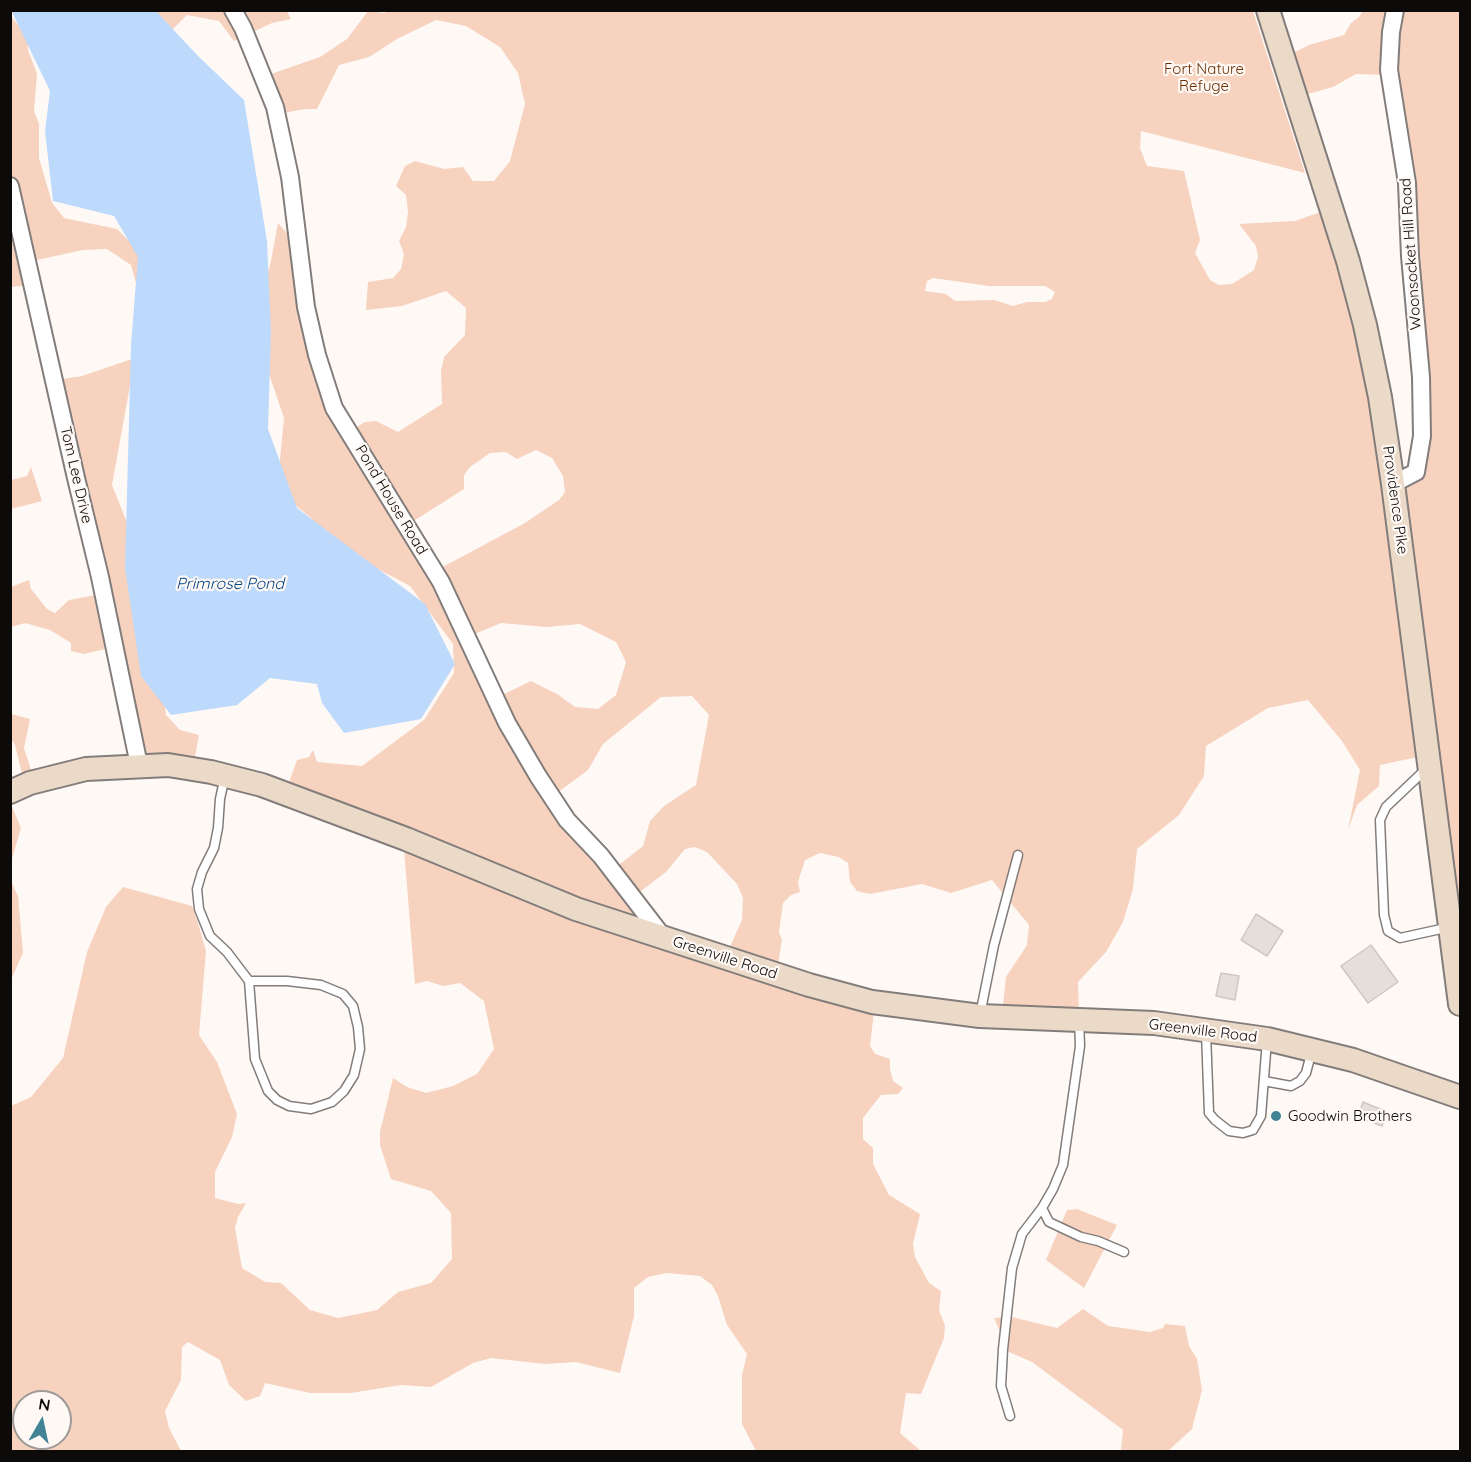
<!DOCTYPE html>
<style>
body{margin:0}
#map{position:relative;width:1471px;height:1462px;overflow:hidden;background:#fff9f6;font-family:Quicksand,sans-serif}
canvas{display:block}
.frame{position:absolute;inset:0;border:12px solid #0d0b0a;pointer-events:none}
.north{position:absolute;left:12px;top:1390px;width:60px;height:60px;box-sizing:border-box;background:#fff9f6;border:2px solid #9e9a98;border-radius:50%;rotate:9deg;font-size:16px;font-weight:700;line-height:24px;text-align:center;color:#0d0b0a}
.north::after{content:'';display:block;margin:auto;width:21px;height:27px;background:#428395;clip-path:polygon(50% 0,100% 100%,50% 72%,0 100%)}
</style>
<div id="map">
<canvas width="1471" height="1462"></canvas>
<div class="frame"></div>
<div class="north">N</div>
</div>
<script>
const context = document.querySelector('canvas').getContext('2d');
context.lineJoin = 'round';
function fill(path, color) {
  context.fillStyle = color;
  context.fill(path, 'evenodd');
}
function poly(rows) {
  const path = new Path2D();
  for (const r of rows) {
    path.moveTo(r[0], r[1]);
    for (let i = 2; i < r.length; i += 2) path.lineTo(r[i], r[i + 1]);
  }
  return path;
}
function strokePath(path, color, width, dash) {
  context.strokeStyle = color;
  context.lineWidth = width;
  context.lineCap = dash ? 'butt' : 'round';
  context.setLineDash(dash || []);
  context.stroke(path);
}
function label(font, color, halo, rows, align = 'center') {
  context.font = font + ' Quicksand,sans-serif';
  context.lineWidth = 4.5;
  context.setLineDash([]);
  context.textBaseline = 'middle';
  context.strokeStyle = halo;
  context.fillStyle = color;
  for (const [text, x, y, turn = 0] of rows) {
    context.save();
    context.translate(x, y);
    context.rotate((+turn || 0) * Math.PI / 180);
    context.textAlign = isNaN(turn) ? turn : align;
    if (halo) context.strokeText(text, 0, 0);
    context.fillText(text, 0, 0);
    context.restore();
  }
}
const green = poly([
 [152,10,287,11,291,19,272,23,234,41,219,21,187,15,170,32],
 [391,10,1253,11,1305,173,1141,131,1140,148,1147,166,1184,171,1200,240,1195,253,1210,280,1219,285,1232,284,1254,270,1258,257,1256,246,1239,224,1295,221,1329,209,1393,478,1416,471,1422,437,1389,75,1356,74,1333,87,1297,97,1285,57,1309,45,1344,35,1351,23,1359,17,1363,11,1460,11,1460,921,1427,755,1380,765,1379,786,1357,805,1348,830,1360,770,1342,741,1308,700,1268,708,1206,746,1204,776,1179,815,1137,849,1133,889,1123,922,1106,952,1078,982,1079,1016,1002,1015,1006,977,1027,945,1029,925,992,880,951,893,922,884,870,894,857,891,850,882,848,863,839,857,820,853,805,860,798,882,800,892,791,895,783,903,779,932,782,940,777,970,875,1002,870,1046,875,1054,890,1059,890,1069,893,1081,903,1088,898,1094,881,1095,863,1118,863,1139,873,1148,873,1164,889,1195,920,1214,913,1244,915,1257,929,1283,941,1291,939,1310,945,1326,944,1338,921,1394,906,1393,900,1433,921,1451,756,1451,742,1424,742,1375,747,1354,727,1325,718,1296,712,1285,700,1276,666,1273,648,1277,634,1288,634,1316,620,1373,576,1362,545,1364,491,1358,473,1363,431,1387,401,1385,351,1393,310,1393,265,1383,260,1396,246,1401,229,1385,220,1360,188,1342,182,1347,181,1380,165,1411,169,1428,181,1451,11,1452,11,1106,31,1097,63,1058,87,952,106,907,123,887,192,906,198,923,206,951,199,1035,217,1062,237,1114,232,1137,215,1172,215,1198,238,1204,246,1203,238,1217,235,1228,242,1268,265,1282,281,1283,310,1310,338,1318,377,1310,398,1292,431,1283,452,1259,451,1213,431,1191,391,1179,380,1145,380,1132,393,1078,407,1087,426,1093,453,1086,477,1074,494,1049,484,1001,460,983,443,986,427,981,415,984,403,837,286,791,297,760,309,757,313,750,317,762,362,766,424,720,454,673,453,644,410,586,342,550,310,517,280,493,278,480,284,418,267,368,258,301,270,266,278,223,292,239,318,357,352,430,365,422,376,421,398,432,442,404,441,371,444,357,465,335,466,308,446,291,402,306,366,310,368,282,393,278,401,269,404,254,399,241,406,227,408,212,406,195,396,186,405,166,415,161,444,169,463,167,473,181,494,181,510,161,525,104,518,73,500,47,466,26,436,20,397,39,369,57,339,65,317,109,305,109,278,114,268,75,320,57,347,39,368,11,384,13],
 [933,278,989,286,1045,286,1055,292,1052,299,1045,302,1027,302,1013,306,994,300,955,301,946,294,925,291,927,281],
 [536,450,552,458,563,476,565,492,559,500,525,523,437,570,409,524,464,489,464,475,470,467,490,453,506,452,517,459],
 [501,623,547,627,580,624,616,642,626,662,616,695,598,709,575,707,557,694,531,681,498,697,470,636],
 [692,696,709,715,696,785,664,806,650,821,643,846,615,868,553,796,588,770,603,744,661,697],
 [695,847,707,852,737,884,743,898,742,920,727,953,660,933,637,894,666,872,685,849],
 [24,1402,60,1402,60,1438,24,1438],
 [10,15,28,37,28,50,37,74,34,111,39,124,39,158,52,203,64,218,117,229,138,250,146,319,131,265,107,249,83,250,32,261,32,285,11,287],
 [135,358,112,485,126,520,162,683,166,715,180,730,199,735,193,767,140,762,114,647,84,654,71,651,71,643,50,630,25,623,11,627,11,587,29,580,31,589,47,609,55,613,69,600,101,594,56,380,82,376],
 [31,467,42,501,11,509,11,480,27,476],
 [11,714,30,719,24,748,34,779,24,782,15,745,11,739],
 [11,804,21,828,11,862,10,804],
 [10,879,18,896,23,953,11,980],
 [1077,1209,1117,1225,1084,1288,1046,1260,1067,1210],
 [1083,1309,1108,1326,1150,1332,1163,1328,1165,1324,1185,1326,1189,1346,1197,1359,1202,1390,1192,1429,1168,1451,1121,1451,1123,1430,1032,1362,1009,1352,994,1318,1012,1317,1057,1328]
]);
const water = poly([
 [11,10,156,11,198,56,244,100,267,241,271,331,268,429,297,508,425,604,455,664,421,719,344,733,322,703,317,684,270,678,237,705,171,715,141,676,125,568,131,345,138,257,114,216,53,201,45,131,50,91]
]);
const building = poly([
 [1256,914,1283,931,1267,956,1241,940,1256,914],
 [1371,945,1398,982,1368,1003,1341,966,1371,945],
 [1221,973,1239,976,1235,1000,1216,996,1221,973],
 [1363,1102,1387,1112,1382,1126,1358,1117,1363,1102]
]);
const lane = poly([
 [1426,769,1386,807,1380,820,1384,915,1388,931,1400,938,1450,927],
 [225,776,220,799,218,828,214,848,202,872,197,889,199,909,210,936,227,952,249,981,255,1059,268,1091,277,1100,289,1106,311,1109,332,1102,344,1091,354,1075,360,1049,358,1027,353,1006,343,994,321,985,287,981,249,981],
 [980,1015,994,945,1018,855],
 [1206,1033,1209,1113,1215,1120,1229,1131,1243,1133,1253,1130,1261,1116,1267,1040],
 [1264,1081,1291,1086,1300,1081,1306,1073,1312,1050],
 [1042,1208,1049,1222,1081,1237,1098,1241,1124,1252],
 [1010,1416,1001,1386,1003,1349,1012,1268,1022,1234,1042,1208,1053,1189,1063,1165,1080,1046,1079,1020]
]);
const street = poly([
 [233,10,243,28,275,107,290,177,306,307,317,355,334,408,441,582,507,723,538,776,567,820,601,856,664,938],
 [10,186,76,478,100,577,139,765],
 [1393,484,1416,472,1422,436,1421,377,1410,256,1407,183,1389,70,1391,32,1395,10]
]);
const secondary = poly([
 [1268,10,1348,261,1365,325,1380,397,1393,484,1460,1004],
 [10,792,30,783,86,769,168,765,211,772,262,785,406,839,576,909,809,985,872,1002,980,1016,1154,1023,1267,1039,1353,1060,1460,1097]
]);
const markers = [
 [1276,1116,6,"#428395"]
];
const parkNames = [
 ["Fort Nature",1204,69],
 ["Refuge",1204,86]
];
const streetNames = [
 ["Woonsocket Hill Road",1411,254,-94],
 ["Tom Lee Drive",76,475,77],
 ["Pond House Road",391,500,59],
 ["Providence Pike",1395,500,82],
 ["Greenville Road",725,958,18],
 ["Greenville Road",1203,1031,7]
];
const poiNames = [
 ["Goodwin Brothers",1288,1116]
];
const waterNames = [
 ["Primrose Pond",230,584]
];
fill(green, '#f7d2bf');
fill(water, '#bdd9fc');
fill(building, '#e5dfdc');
strokePath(building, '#cdc8c5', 1.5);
strokePath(lane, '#827d7b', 11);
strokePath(street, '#827d7b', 20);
strokePath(secondary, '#827d7b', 26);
strokePath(lane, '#fff', 8);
strokePath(street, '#fff', 16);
strokePath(secondary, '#ecdac8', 22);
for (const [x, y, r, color] of markers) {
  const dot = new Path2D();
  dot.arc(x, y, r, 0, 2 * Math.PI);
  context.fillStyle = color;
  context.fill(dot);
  strokePath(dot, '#fff9f6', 2);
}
label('15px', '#6b2e00', '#fff9f6', parkNames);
label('15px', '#0d0b0a', '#fff9f6', streetNames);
label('15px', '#0d0b0a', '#fff9f6', poiNames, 'left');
label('italic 16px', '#034588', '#fff9f6', waterNames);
</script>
